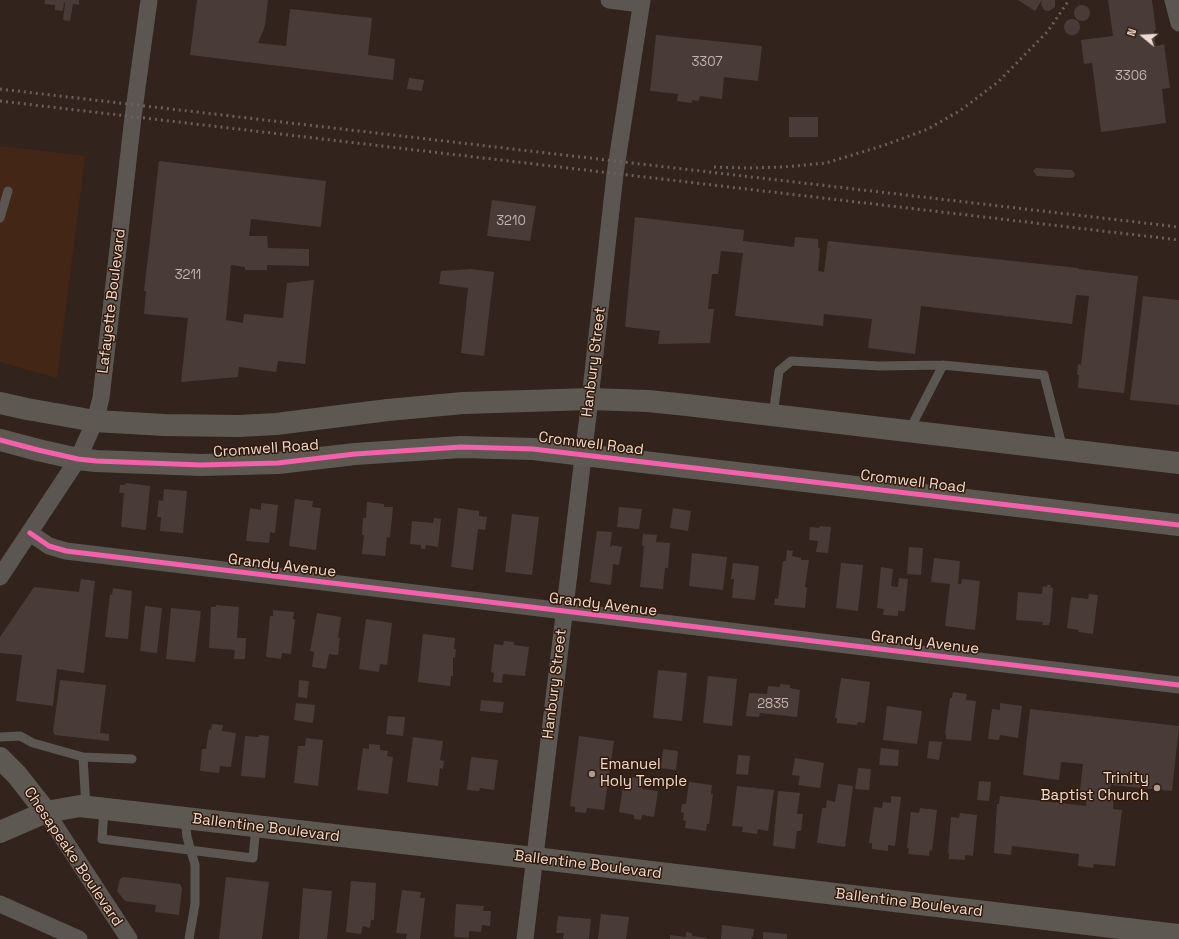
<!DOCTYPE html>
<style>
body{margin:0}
#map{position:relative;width:1179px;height:939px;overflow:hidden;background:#32241c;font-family:"Space Grotesk",sans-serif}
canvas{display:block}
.north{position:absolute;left:1123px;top:16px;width:40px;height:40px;-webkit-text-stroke:3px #311809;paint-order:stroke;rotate:288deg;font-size:11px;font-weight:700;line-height:16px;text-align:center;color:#eddbd2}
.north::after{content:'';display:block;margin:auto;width:14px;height:18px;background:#eddbd2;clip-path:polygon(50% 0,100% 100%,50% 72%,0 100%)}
</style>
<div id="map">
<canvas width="1179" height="939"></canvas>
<div class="north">N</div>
</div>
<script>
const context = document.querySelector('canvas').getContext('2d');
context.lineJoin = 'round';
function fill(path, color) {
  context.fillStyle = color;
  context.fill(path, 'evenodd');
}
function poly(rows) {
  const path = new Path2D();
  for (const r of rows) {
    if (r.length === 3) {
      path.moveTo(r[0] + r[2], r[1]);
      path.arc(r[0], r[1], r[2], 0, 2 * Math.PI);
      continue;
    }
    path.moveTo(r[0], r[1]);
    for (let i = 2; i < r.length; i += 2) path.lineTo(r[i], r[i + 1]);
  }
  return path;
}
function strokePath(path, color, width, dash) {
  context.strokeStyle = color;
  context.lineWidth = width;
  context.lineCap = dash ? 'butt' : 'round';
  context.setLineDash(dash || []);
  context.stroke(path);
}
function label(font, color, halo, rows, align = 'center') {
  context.font = font + ' "Space Grotesk",sans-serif';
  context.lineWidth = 3;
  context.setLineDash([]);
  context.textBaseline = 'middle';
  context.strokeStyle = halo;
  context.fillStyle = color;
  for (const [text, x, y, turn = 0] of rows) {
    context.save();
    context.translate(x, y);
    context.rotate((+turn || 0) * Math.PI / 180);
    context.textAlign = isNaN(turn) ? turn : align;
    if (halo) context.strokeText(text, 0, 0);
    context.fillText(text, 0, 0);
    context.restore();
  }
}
const built = poly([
 [0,146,85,156,57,378,0,362]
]);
const building = poly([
 [45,0,79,0,79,5,73,4,70,21,63,20,65,3,64,3,63,11,55,10,55,5,44,4],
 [197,0,268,0,265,26,258,43,286,46,290,9,372,18,368,55,395,59,393,80,190,55],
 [1018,0,1042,0,1035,11],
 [1042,0,1055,0,1055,7,1049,11,1044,10,1041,4],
 [1108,0,1152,0,1156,30,1154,31,1156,46,1164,44,1170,88,1162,89,1166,123,1101,132,1092,63,1084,64,1081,40,1113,36],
 [1082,13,8],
 [1072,27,8],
 [656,35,762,46,758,81,724,77,722,99,700,96,699,101,692,100,692,103,677,101,678,94,650,91],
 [409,78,424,80,422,91,407,89],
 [789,117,818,117,818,137,789,137],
 [159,161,326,181,321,227,251,219,249,236,267,236,268,248,309,249,309,266,267,265,267,270,245,270,245,267,231,265,226,320,243,323,244,314,283,318,287,283,314,280,305,364,278,361,276,372,239,367,238,377,181,382,188,318,144,314,146,291,144,291],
 [1036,168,1072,170,1075,174,1074,177,1070,178,1037,176,1033,171],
 [492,200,536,206,530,241,487,236],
 [635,217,744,230,743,241,794,247,795,237,818,239,818,247,820,249,818,271,824,272,828,241,1078,268,1078,269,1138,276,1124,393,1078,388,1079,375,1077,375,1078,364,1081,365,1089,296,1076,295,1072,324,921,306,915,354,868,348,872,319,824,314,823,326,735,316,743,253,721,251,718,274,712,274,708,309,714,309,710,343,658,344,660,331,625,327],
 [471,269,494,272,484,356,461,353,468,288,439,284,441,271],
 [1143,296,1179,300,1179,405,1130,400],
 [126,483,150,486,146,530,121,527,124,493,119,493,120,485,125,485],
 [164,489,187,491,183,533,160,531,161,517,157,517,159,500,163,501],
 [295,499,313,501,312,507,321,508,316,550,289,546],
 [367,502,384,504,384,507,393,507,390,538,387,537,385,556,362,554,364,535,362,535,363,518,366,518],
 [261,503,278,505,275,533,270,532,269,543,246,541,250,508,261,510],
 [619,507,642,509,639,529,617,527],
 [458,508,479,511,479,516,487,517,485,530,478,529,473,570,451,567],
 [673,508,691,511,688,531,670,528],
 [512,514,539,517,532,575,505,572],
 [434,518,441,519,438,547,426,545,425,549,421,549,421,545,410,544,412,521,433,523],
 [820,526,831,527,828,553,816,552,818,541,809,540,810,527,819,528],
 [597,531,612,532,610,546,612,547,612,545,622,547,619,565,613,564,611,585,590,582],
 [643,534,657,535,656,542,670,543,668,568,665,568,663,589,640,587,644,546,642,546],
 [909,547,923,548,921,575,907,574],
 [787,550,793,551,792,556,801,558,801,560,809,560,805,587,807,587,805,608,774,605,775,598,778,599,783,561,786,561],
 [692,553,727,557,723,590,689,586],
 [934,558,960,561,958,584,961,584,962,579,980,581,975,630,945,626,950,584,931,582],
 [733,563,759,566,755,600,732,598,734,579,731,579],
 [841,563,863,565,858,611,836,608],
 [881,567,893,569,891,586,898,587,899,578,908,579,905,611,898,611,898,616,883,615,884,609,877,608],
 [81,579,95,581,84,673,57,669,53,706,16,701,22,655,0,653,0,637,34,587,79,592],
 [1047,585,1051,585,1050,587,1053,588,1050,623,1049,623,1049,625,1042,625,1043,622,1016,620,1018,592,1042,594,1043,586,1047,587],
 [113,588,132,591,128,639,105,637,110,594,112,595],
 [1089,594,1098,595,1093,634,1078,632,1079,630,1067,628,1071,597,1088,599],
 [216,605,239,607,237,638,246,638,245,659,234,659,235,650,209,648,211,607,216,607],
 [145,606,162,608,157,653,140,651],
 [171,608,201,611,195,662,166,659],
 [273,610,294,612,293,619,295,619,291,654,282,653,281,659,266,657,270,616,273,616],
 [317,613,341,617,338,638,340,638,338,655,329,654,326,669,312,667,314,652,310,651],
 [366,619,392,623,387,665,380,664,379,672,359,669],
 [423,634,455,638,454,649,456,649,455,658,453,657,453,676,451,676,450,686,418,682],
 [504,641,514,642,514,645,529,647,525,676,503,674,502,683,493,682,494,673,491,672,494,644,503,645],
 [658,670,687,673,682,721,653,718],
 [708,676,737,679,732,726,703,723],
 [841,678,870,682,865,723,858,722,857,725,837,723,837,718,835,718],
 [60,680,106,685,100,733,109,734,109,741,55,735,53,732],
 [299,680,309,681,307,698,298,697],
 [780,684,790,685,790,688,800,690,797,717,760,713,759,717,746,716,749,693,767,694,768,686,780,687],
 [953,692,967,694,966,700,976,701,971,741,946,739,946,735,945,734,950,698,952,698],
 [481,700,504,702,502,713,480,711],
 [296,703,315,705,313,723,294,720],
 [1000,703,1022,706,1018,738,1000,735,999,740,988,739,992,709,1000,710],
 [887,706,922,711,917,744,883,740],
 [1030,709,1179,726,1172,791,1111,785,1110,795,1114,796,1113,809,1122,810,1115,866,1094,864,1093,868,1078,866,1079,854,1012,846,1011,855,994,853,997,804,999,804,1000,796,1086,806,1087,792,1080,791,1083,764,1061,762,1059,780,1023,775],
 [388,716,405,717,403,736,386,734],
 [212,724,223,725,222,731,236,733,231,767,220,766,219,773,200,771,202,749,206,749,209,729,211,730],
 [259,735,269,736,265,778,241,776,245,736,259,737],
 [579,736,614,741,604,810,587,808,586,813,575,812,575,807,570,806],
 [413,737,443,741,440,760,444,761,443,769,440,768,438,786,407,782],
 [306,738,323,740,318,786,294,783,298,746,305,746],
 [929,741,942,742,939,760,927,758],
 [369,744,380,745,380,750,388,751,387,756,393,757,388,794,357,790,363,748,369,749],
 [881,748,899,750,898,766,879,765],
 [663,749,678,751,676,770,661,768],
 [738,755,750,756,748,775,736,774],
 [471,757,498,760,494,790,480,788,479,791,467,790],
 [795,758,824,763,820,788,798,785,800,776,792,775],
 [858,768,871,769,869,790,855,789],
 [632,777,644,779,642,789,658,791,654,817,642,815,641,820,634,819,634,815,619,812,623,787,630,788],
 [979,781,991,782,989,801,977,800],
 [689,782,712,785,711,794,713,794,709,824,707,824,706,831,685,828,686,821,683,820,684,813,681,812,682,804,686,804],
 [838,784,853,786,845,847,817,843,822,808,826,808,827,800,835,802],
 [737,786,774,790,768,831,758,829,757,834,742,832,743,827,732,826],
 [778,791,800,793,797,814,803,814,801,831,797,831,795,849,773,846],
 [891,796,901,797,895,846,888,845,888,851,872,849,872,843,869,843,874,807,882,808,883,802,891,803],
 [920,808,937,810,932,851,930,850,929,856,908,854,909,848,907,848,911,812,919,813],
 [960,813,977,815,973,856,965,855,965,860,949,859,949,853,948,853,951,817,959,818],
 [123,877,180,884,182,888,179,915,155,912,156,905,125,901,117,891,120,879],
 [226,877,269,882,262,939,219,939],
 [351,881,376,883,374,920,371,920,370,928,363,926,361,934,346,932],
 [303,888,332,891,327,939,299,939],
 [402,890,421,892,420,898,425,898,420,939,406,939,407,934,396,933],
 [456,904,484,906,483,911,491,911,490,926,482,925,481,932,469,931,469,938,454,937],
 [601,914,629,917,626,939,598,939],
 [558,916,591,919,589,939,563,939,564,933,556,933],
 [722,925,754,929,753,937,752,937,751,939,721,939],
 [686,932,692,933,692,936,707,938,707,939,670,939,670,935,686,937],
 [763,932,787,934,787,939,763,939]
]);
const lane = poly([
 [0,218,8,191],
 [773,415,779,371,791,361,880,366,943,365],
 [909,431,943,365,1044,375,1063,449],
 [0,737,20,736,33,743,83,757,86,807],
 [83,757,132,759],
 [104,809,102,839,253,858,256,826],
 [185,818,187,837,195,865,195,904,189,939]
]);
const street = poly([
 [609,0,641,4],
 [1173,0,1179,23],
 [30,533,49,546,66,551,1179,685],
 [0,577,78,459,95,421,101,398,133,117,149,0],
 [46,812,129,939],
 [0,904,79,939],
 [525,939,590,399,615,174,642,0]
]);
const secondary = poly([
 [0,403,27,409,95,421,164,425,239,426,276,424,388,410,463,403,590,399,648,401,687,405,1179,463],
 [0,440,38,450,78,459,96,461,201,465,278,463,355,454,461,447,533,449,1179,525],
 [0,758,17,775,46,812],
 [0,832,46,812,80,806,551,860,1179,935]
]);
const rail = poly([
 [0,89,1179,227],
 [0,101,1179,240],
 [714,167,746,168,784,167,826,163,885,145,928,129,961,110,998,82,1048,31,1069,0]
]);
const cycleway = poly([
 [0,440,38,450,78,459,96,461,201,465,278,463,355,454,461,447,533,449,1179,525],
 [30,533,49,546,66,551,1179,685]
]);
const markers = [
 [592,774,4,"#ac9b92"],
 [1157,788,4,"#ac9b92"]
];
const numberNames = [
 ["3307",707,62],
 ["3306",1131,76],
 ["3210",511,221],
 ["3211",188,275],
 ["2835",773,704]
];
const streetNames = [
 ["Lafayette Boulevard",112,301,-83],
 ["Hanbury Street",594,362,-83],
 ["Cromwell Road",591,444,7],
 ["Cromwell Road",266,449,-4],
 ["Cromwell Road",913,482,7],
 ["Grandy Avenue",282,566,7],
 ["Grandy Avenue",603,605,7],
 ["Grandy Avenue",925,643,7],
 ["Hanbury Street",555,684,-83],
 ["Ballentine Boulevard",266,828,7],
 ["Chesapeake Boulevard",73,857,56],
 ["Ballentine Boulevard",588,865,7],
 ["Ballentine Boulevard",909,903,7]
];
const poiNames = [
 ["Emanuel",600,765],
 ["Holy Temple",600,782],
 ["Trinity",1149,779,"right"],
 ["Baptist Church",1149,796,"right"]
];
fill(built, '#432615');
fill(building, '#493b37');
strokePath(lane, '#5c5653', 9);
strokePath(street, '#5c5653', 17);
strokePath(secondary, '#5e5853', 22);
strokePath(rail, '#68605c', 3, [2, 4]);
strokePath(cycleway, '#f560ab', 5);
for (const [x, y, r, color] of markers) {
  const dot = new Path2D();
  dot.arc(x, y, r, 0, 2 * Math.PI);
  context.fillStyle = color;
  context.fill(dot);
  strokePath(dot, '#311809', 1.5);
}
label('13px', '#c4b3ab', null, numberNames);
label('15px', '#eddbd2', '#311809', streetNames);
label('15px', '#eddbd2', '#311809', poiNames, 'left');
</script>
